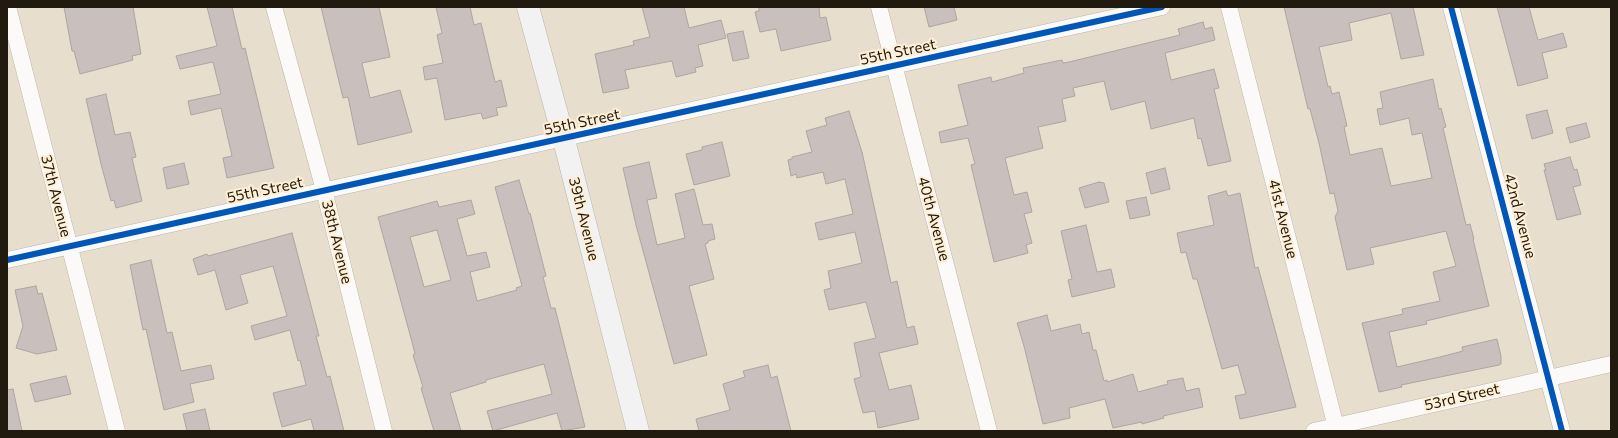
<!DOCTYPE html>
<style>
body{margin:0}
#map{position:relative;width:1618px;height:438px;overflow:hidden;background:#e8decd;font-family:Commissioner,sans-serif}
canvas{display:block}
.frame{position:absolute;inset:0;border:8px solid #211a0f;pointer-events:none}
</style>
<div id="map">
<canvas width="1618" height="438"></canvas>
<div class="frame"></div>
</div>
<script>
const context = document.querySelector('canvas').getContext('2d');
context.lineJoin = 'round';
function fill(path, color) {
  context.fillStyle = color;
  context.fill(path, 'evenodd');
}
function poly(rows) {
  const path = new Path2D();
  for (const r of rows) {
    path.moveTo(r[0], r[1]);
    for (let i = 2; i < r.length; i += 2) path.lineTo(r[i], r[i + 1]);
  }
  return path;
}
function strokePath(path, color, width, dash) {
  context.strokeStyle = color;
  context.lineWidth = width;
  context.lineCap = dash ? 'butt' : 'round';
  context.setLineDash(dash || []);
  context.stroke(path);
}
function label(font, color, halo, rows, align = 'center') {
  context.font = font + ' Commissioner,sans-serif';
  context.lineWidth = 4;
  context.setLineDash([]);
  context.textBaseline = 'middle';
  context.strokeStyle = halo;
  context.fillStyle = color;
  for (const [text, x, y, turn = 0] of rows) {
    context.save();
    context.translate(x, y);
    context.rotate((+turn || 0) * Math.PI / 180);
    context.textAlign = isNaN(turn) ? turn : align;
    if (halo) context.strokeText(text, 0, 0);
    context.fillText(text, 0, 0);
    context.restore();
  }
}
const building = poly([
 [64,7,133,7,141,54,132,56,133,60,80,74,74,51,72,51,64,7],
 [207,7,232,7,242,49,245,48,274,168,227,178,223,158,232,156,221,108,191,115,188,101,221,94,213,62,180,69,176,56,217,46,207,7],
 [321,7,379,7,390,57,362,63,370,98,400,90,412,132,358,145,348,97,343,98,321,7],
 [436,7,470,7,474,25,481,23,495,82,501,80,507,106,496,108,498,115,483,119,481,113,445,120,437,78,425,80,423,67,443,63,437,35,442,33,436,7],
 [642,7,684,7,689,28,721,20,726,38,698,45,703,66,695,68,696,72,676,77,672,61,625,70,629,88,603,93,595,54,634,45,633,41,650,37,642,7],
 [759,7,819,7,820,18,826,17,831,40,781,51,776,29,760,32,755,12,759,11,759,7],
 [924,7,954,7,957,20,929,27,924,7],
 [1284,7,1413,7,1424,55,1401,59,1391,13,1349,23,1352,40,1319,47,1328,87,1330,86,1332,94,1339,92,1347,126,1344,127,1350,155,1382,148,1391,186,1432,178,1422,133,1412,135,1409,118,1380,125,1377,109,1383,108,1380,92,1433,79,1439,109,1441,108,1446,127,1443,128,1466,225,1470,224,1474,239,1473,239,1489,306,1426,321,1427,324,1389,332,1397,367,1440,357,1463,351,1462,347,1497,339,1501,356,1501,364,1499,365,1401,385,1402,387,1379,392,1362,323,1403,314,1402,309,1440,301,1433,272,1456,266,1446,231,1370,248,1374,264,1347,270,1335,217,1338,211,1334,193,1330,194,1319,143,1310,109,1308,109,1284,7],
 [1497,7,1529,7,1538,40,1563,33,1567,47,1542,53,1548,78,1518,86,1497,7],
 [1203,22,1205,29,1212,27,1215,40,1165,53,1171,80,1214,69,1219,88,1214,89,1231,161,1208,166,1201,138,1198,139,1194,118,1151,129,1145,101,1111,110,1104,81,1073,88,1075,96,1062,99,1066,121,1038,127,1043,148,1005,158,1014,195,1027,192,1032,212,1024,214,1032,243,1026,245,1028,253,994,262,971,165,975,164,968,138,941,143,939,132,968,125,958,85,991,77,992,82,1024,73,1023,68,1062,60,1063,63,1069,62,1180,35,1178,29,1203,22],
 [743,31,749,58,733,61,727,34,743,31],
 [106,94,115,135,130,132,136,157,132,158,142,201,116,208,114,200,111,201,101,164,86,99,106,94],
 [1547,110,1553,133,1532,139,1526,115,1547,110],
 [849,111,862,152,891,283,897,281,907,328,914,326,918,343,918,344,879,353,889,390,911,385,919,419,878,428,875,411,863,413,854,379,861,377,854,343,876,338,866,302,829,310,824,290,831,288,828,271,862,263,855,232,819,240,815,223,853,214,845,179,826,184,823,172,797,178,796,174,791,176,788,160,792,159,792,157,812,152,806,131,827,125,825,118,849,111],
 [1586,123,1590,137,1570,143,1566,128,1586,123],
 [722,142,730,176,694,185,686,154,702,150,702,147,722,142],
 [1570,157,1574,170,1577,169,1581,185,1573,187,1581,214,1557,220,1544,170,1546,170,1544,164,1570,157],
 [649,162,657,198,647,200,657,245,685,238,675,194,694,189,703,225,712,224,715,239,708,241,708,243,705,244,714,279,689,286,707,355,674,364,636,225,623,168,649,162],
 [184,163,189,184,167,189,163,168,184,163],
 [1165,168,1170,189,1151,194,1146,173,1165,168],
 [519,180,529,214,530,213,546,276,543,277,551,308,555,308,585,427,562,431,557,413,493,431,487,411,552,394,544,364,486,380,486,382,450,393,461,431,434,431,421,388,423,387,413,355,415,354,412,342,378,217,437,201,439,207,471,200,475,214,457,219,467,256,486,252,490,267,470,272,477,301,517,290,516,288,522,286,495,187,519,180],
 [437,230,451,280,424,287,410,237,437,230],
 [1099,182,1104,183,1109,202,1085,208,1079,188,1099,182],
 [1226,191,1228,196,1240,193,1255,268,1258,267,1296,407,1240,419,1235,396,1246,394,1238,365,1222,369,1197,279,1193,279,1186,252,1181,253,1177,233,1214,225,1208,196,1226,191],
 [1146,197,1150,215,1130,219,1126,201,1146,197],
 [1086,225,1097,272,1111,269,1115,287,1072,297,1068,280,1072,279,1061,231,1086,225],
 [292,233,319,336,316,336,327,377,330,376,344,431,314,431,311,419,282,427,273,393,306,385,300,360,298,361,290,330,255,340,251,326,287,316,273,266,240,275,248,303,226,310,215,270,198,275,193,259,207,254,208,256,292,233],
 [151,260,167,333,172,332,181,371,211,365,214,379,190,384,194,402,164,410,146,329,143,330,130,265,151,260],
 [36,286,38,294,42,293,57,350,37,354,16,348,23,326,15,290,36,286],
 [1047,315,1051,331,1080,324,1082,334,1089,332,1093,350,1096,350,1104,381,1107,380,1107,382,1133,374,1138,392,1168,384,1167,381,1183,378,1186,391,1199,388,1203,407,1163,416,1164,418,1142,424,1142,422,1113,428,1105,399,1069,408,1070,418,1043,424,1024,346,1017,323,1047,315],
 [768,365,771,378,777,376,791,431,699,431,696,419,730,410,723,384,745,377,743,371,768,365],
 [66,376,71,394,35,402,30,384,66,376],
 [13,389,22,431,7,431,7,390,13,389],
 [205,409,210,431,187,431,183,414,205,409]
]);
const minor = poly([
 [8,7,117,431],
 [274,7,324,190,384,431],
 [879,7,989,431],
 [1229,7,1337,431],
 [1451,7,1562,431],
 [7,260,1162,7],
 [1314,431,1611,364]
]);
const secondary = poly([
 [528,7,564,140,638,431]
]);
const cycleway = poly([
 [1451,7,1562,431],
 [7,260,1162,7]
]);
const streetNames = [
 ["55th Street",898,52,-12],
 ["55th Street",582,122,-12],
 ["55th Street",265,190,-12],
 ["37th Avenue",56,196,76],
 ["42nd Avenue",1520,216,75],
 ["39th Avenue",584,219,76],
 ["40th Avenue",934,219,75],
 ["41st Avenue",1283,219,76],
 ["38th Avenue",337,242,76],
 ["53rd Street",1462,397,-13]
];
fill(building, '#c9bfbc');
strokePath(building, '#aea4a1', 1);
strokePath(minor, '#bdb5a8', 17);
strokePath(secondary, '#bdb5a8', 23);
strokePath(minor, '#fcfaf8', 16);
strokePath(secondary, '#f2f2f2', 22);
strokePath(cycleway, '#0057b8', 6);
label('15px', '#211a0f', '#feefd5', streetNames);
</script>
